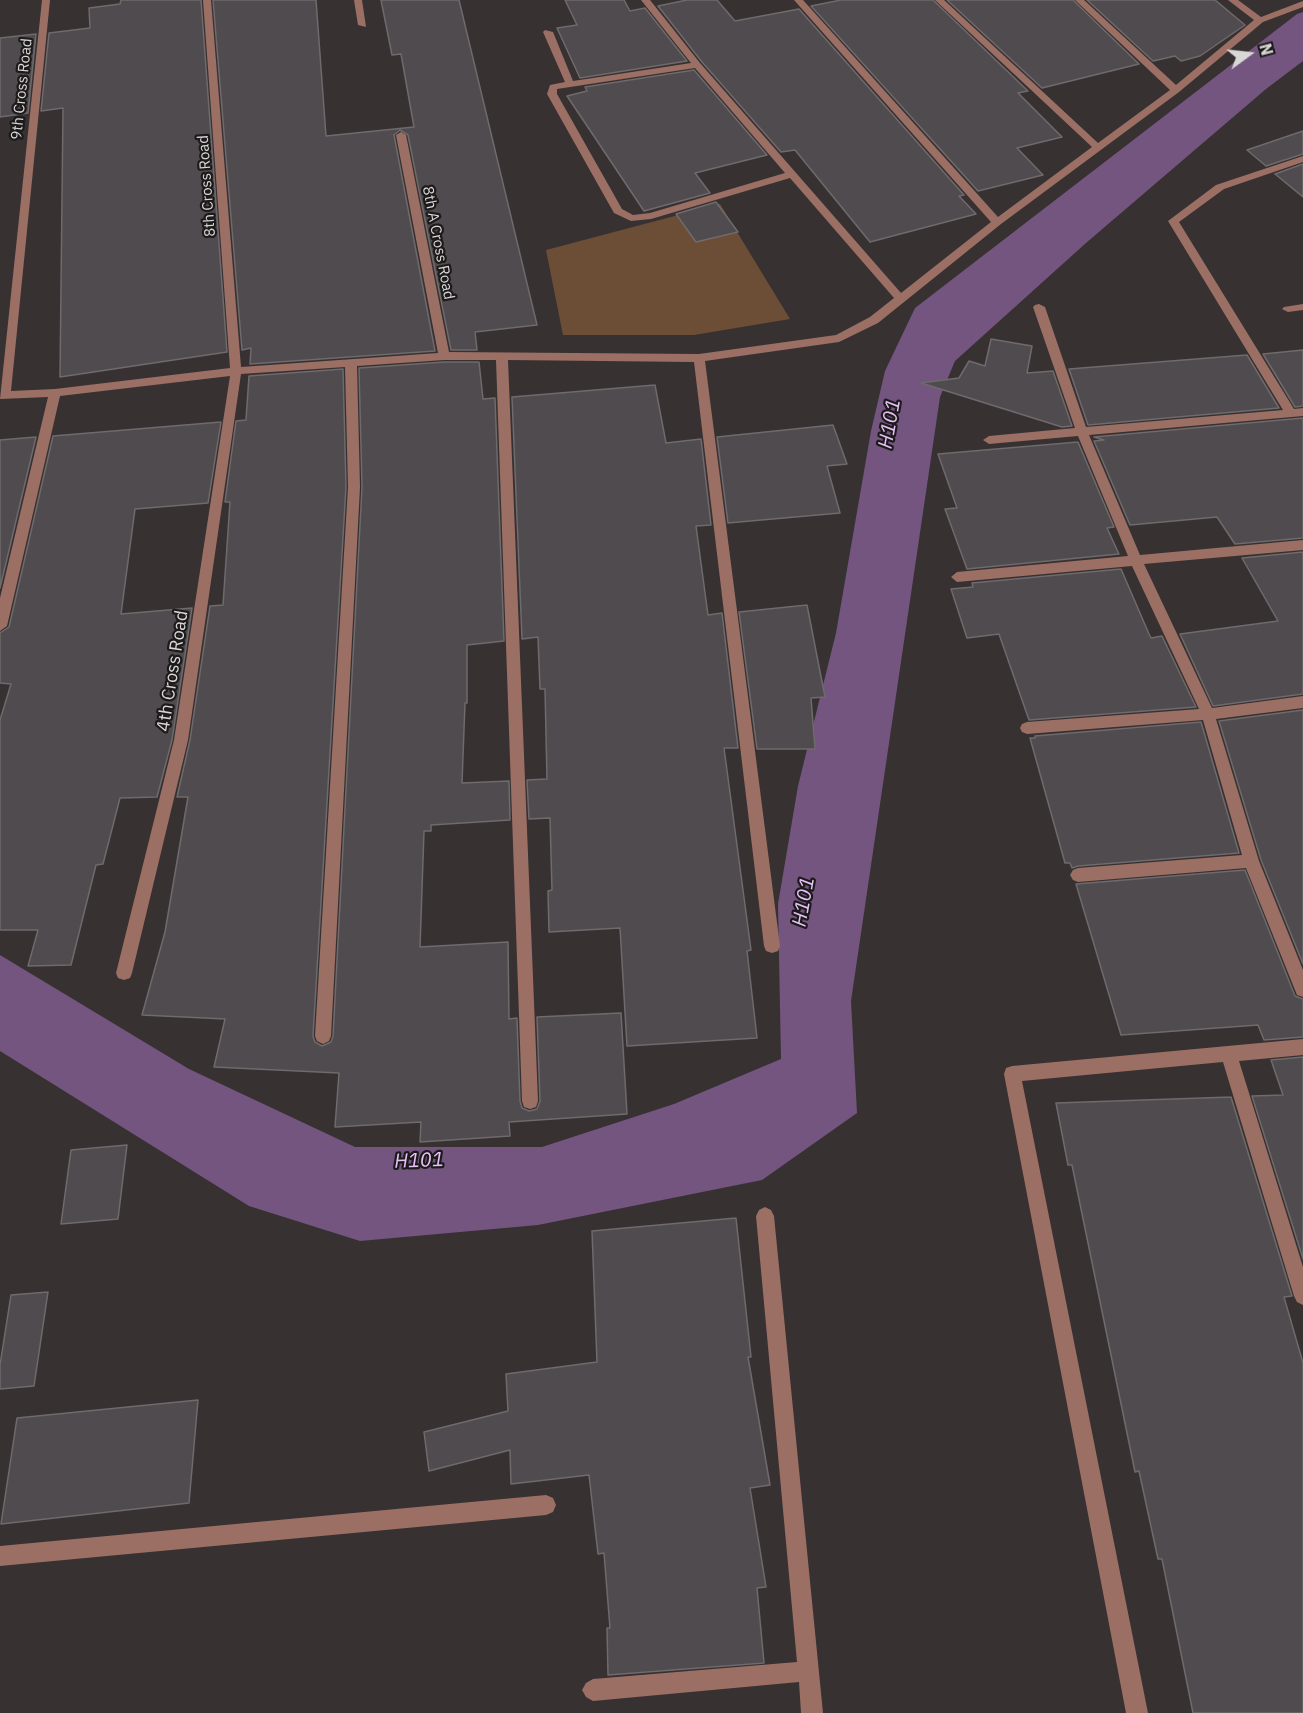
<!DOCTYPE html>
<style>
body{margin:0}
#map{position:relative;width:1303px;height:1713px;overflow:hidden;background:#373132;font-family:"IBM Plex Sans",sans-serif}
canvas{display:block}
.north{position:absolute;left:1219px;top:24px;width:60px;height:60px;-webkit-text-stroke:4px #1c1a1a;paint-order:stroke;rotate:75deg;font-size:16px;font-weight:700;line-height:24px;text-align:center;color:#d9d6d6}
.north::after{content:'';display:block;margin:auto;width:21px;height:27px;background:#d9d6d6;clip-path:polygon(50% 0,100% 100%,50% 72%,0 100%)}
</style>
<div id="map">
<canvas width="1303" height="1713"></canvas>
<div class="north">N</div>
</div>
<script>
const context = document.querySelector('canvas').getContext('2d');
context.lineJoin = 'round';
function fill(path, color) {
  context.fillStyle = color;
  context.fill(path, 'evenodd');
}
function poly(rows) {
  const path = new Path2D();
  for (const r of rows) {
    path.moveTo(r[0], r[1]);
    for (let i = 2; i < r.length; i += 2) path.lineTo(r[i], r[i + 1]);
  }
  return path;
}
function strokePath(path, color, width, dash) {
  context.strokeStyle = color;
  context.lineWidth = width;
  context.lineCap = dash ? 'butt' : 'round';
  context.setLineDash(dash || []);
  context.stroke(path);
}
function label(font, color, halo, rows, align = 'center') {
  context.font = font + ' "IBM Plex Sans",sans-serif';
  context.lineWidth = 4.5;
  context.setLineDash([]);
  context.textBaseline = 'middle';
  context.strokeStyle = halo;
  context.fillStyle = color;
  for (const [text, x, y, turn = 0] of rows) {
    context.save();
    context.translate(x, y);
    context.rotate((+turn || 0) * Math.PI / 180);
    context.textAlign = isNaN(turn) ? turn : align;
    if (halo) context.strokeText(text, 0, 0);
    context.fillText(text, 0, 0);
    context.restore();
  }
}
const green = poly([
 [720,204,790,319,694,335,563,335,546,250]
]);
const water = poly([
 [1303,12,1303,61,1266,89,1086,243,955,361,940,397,851,1001,857,1113,762,1180,538,1225,360,1241,249,1206,0,1051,0,955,189,1069,355,1147,542,1147,674,1104,781,1059,778,904,798,786,836,633,871,431,885,371,915,308,1297,14]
]);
const building = poly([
 [121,0,201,0,227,352,60,377,63,108,41,111,49,33,90,28,89,8,120,4,121,0],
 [213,0,316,0,326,136,414,127,401,54,392,55,381,0,459,0,537,325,475,332,477,350,451,350,408,135,400,130,394,135,435,351,250,364,251,348,242,350,213,0],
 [565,0,624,0,630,11,645,8,687,61,580,78,557,28,577,25,565,0],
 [687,0,717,0,735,21,799,9,964,195,959,196,976,214,870,242,795,150,781,152,702,62,658,6,687,0],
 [841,0,933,0,1028,91,1018,93,1062,137,1017,148,1043,175,978,191,811,6,841,0],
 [947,0,1073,0,1139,64,1042,88,947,0],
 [1087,0,1215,0,1245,25,1200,56,1181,61,1175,56,1153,61,1087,0],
 [36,34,28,113,0,117,0,38,36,34],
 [694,70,767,155,695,173,710,193,644,211,567,96,587,91,585,87,694,70],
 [1303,131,1303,154,1266,166,1247,150,1303,131],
 [1303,164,1303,197,1275,174,1303,164],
 [716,202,738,232,696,242,676,214,716,202],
 [991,339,1032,346,1027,373,1053,371,1072,426,1062,427,921,383,959,378,969,361,985,366,991,339],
 [1303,350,1303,406,1295,407,1263,354,1303,350],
 [1247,355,1279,408,1088,425,1069,369,1247,355],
 [444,362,479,362,483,399,495,398,504,641,467,645,467,703,465,703,462,783,509,781,510,820,431,825,431,831,424,831,420,947,508,942,509,1019,517,1018,520,1101,522,1108,529,1111,537,1109,540,1101,537,1017,621,1013,627,1114,509,1122,510,1136,420,1142,421,1122,335,1127,339,1073,214,1067,225,1019,142,1015,165,932,188,797,177,797,190,740,210,606,223,605,230,502,225,502,236,421,246,420,249,376,343,369,346,487,313,1036,315,1042,322,1046,331,1042,333,1036,362,487,359,368,444,362],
 [655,385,666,443,701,439,711,525,696,526,708,615,722,613,738,748,724,748,751,950,747,951,757,1038,627,1046,620,928,549,932,548,891,552,890,550,818,529,819,527,780,547,779,545,689,540,689,538,637,522,639,512,397,655,385],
 [1303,418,1303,538,1235,544,1217,517,1130,525,1094,441,1104,440,1094,437,1303,418],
 [221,422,208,503,135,509,121,614,192,608,172,740,157,797,120,798,103,864,96,865,71,965,28,966,38,930,0,930,0,720,11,684,0,683,0,633,9,627,53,436,221,422],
 [833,425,847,464,827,466,840,513,728,523,717,437,833,425],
 [36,437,0,588,0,440,36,437],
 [1078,442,1114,527,1107,528,1119,554,967,569,945,509,957,508,938,454,1078,442],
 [1303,552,1303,694,1213,706,1180,634,1278,621,1242,558,1303,552],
 [1121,569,1149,634,1151,638,1162,636,1196,707,1029,720,999,634,967,638,951,589,973,587,972,583,1121,569],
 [807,605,825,697,811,698,815,749,757,749,739,612,807,605],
 [1303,710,1303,964,1261,860,1219,721,1303,710],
 [1201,722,1239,853,1078,866,1072,868,1070,863,1065,863,1030,738,1035,738,1035,736,1201,722],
 [1245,870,1295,996,1303,999,1303,1037,1264,1040,1258,1025,1121,1035,1076,884,1245,870],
 [1303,1057,1303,1259,1252,1096,1283,1095,1271,1060,1303,1057],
 [1231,1097,1292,1296,1284,1297,1303,1363,1303,1713,1193,1713,1162,1559,1158,1559,1139,1471,1135,1472,1072,1165,1068,1165,1056,1103,1231,1097],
 [127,1145,118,1219,61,1224,71,1150,127,1145],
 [736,1218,751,1357,748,1357,770,1485,750,1488,766,1587,757,1588,764,1663,608,1675,607,1628,610,1628,604,1553,598,1554,589,1475,511,1484,510,1450,429,1471,424,1432,508,1411,506,1374,597,1362,592,1231,736,1218],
 [48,1292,34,1386,0,1389,0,1365,11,1295,48,1292],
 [198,1400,189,1503,1,1524,17,1418,198,1400]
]);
const minor = poly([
 [42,0,50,0,11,391,55,389,230,368,203,0,211,0,241,367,438,353,396,135,401,132,406,135,449,352,699,354,836,335,870,317,894,298,790,178,651,219,631,221,614,213,547,94,550,85,565,82,543,32,545,30,553,32,573,81,691,63,641,0,650,0,700,63,901,293,991,222,794,0,803,0,998,217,1092,147,935,0,944,0,1098,143,1170,90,1075,0,1084,0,1176,85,1254,20,1228,0,1238,0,1261,17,1303,1,1303,7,1263,22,1179,92,1001,224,878,323,839,342,705,361,780,946,778,951,772,953,766,951,764,946,694,362,508,360,538,1101,536,1107,530,1109,524,1107,522,1101,496,360,444,360,357,366,360,487,331,1036,329,1041,323,1044,317,1041,315,1036,348,487,345,367,241,374,188,740,132,973,130,978,124,980,118,978,116,973,174,740,230,376,60,396,7,626,0,631,0,598,48,397,0,399,42,0],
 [695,68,785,173,650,213,633,215,622,209,557,94,557,89,695,68],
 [354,0,362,0,366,27,358,25,354,0],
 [1303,156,1303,162,1224,189,1179,222,1294,409,1303,408,1303,416,1089,435,1140,555,1303,540,1303,550,1144,564,1212,708,1303,696,1303,708,1216,719,1259,861,1303,970,1303,997,1297,995,1295,990,1246,868,1078,882,1073,880,1070,875,1073,870,1078,868,1242,855,1203,720,1027,734,1022,732,1020,728,1022,724,1027,722,1199,709,1132,566,957,582,951,577,957,572,1128,556,1078,436,989,444,983,440,989,436,1075,428,1033,307,1035,305,1039,304,1045,307,1086,427,1283,410,1168,221,1216,185,1303,156],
 [1303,304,1303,310,1288,312,1282,309,1284,307,1303,304],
 [1303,1039,1303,1055,1239,1061,1303,1267,1303,1305,1297,1302,1294,1296,1223,1062,1022,1081,1148,1713,1126,1713,1004,1074,1006,1068,1012,1066,1303,1039],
 [765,1207,771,1210,774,1216,823,1713,801,1713,799,1682,593,1701,586,1697,582,1690,586,1683,593,1679,797,1662,756,1216,759,1210,765,1207],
 [546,1495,553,1498,556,1505,553,1512,546,1515,0,1566,0,1546,546,1495]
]);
const farStreetnames = [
 ["9th Cross Road",22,89,-84],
 ["8th Cross Road",207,186,-94],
 ["8th A Cross Road",438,243,79]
];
const streetNames = [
 ["4th Cross Road",173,671,-81]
];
const waterNames = [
 ["H101",890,424,-80],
 ["H101",804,902,-80],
 ["H101",419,1161,-2]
];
fill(green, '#6c4e36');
fill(water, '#73557f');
fill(building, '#504b4e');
strokePath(building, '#6f6a6c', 1.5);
fill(minor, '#9c6f64');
label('15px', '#d9d6d6', '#1c1a1a', farStreetnames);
label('18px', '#d9d6d6', '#1c1a1a', streetNames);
label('italic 20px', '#e7c1f7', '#1c1a1a', waterNames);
</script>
